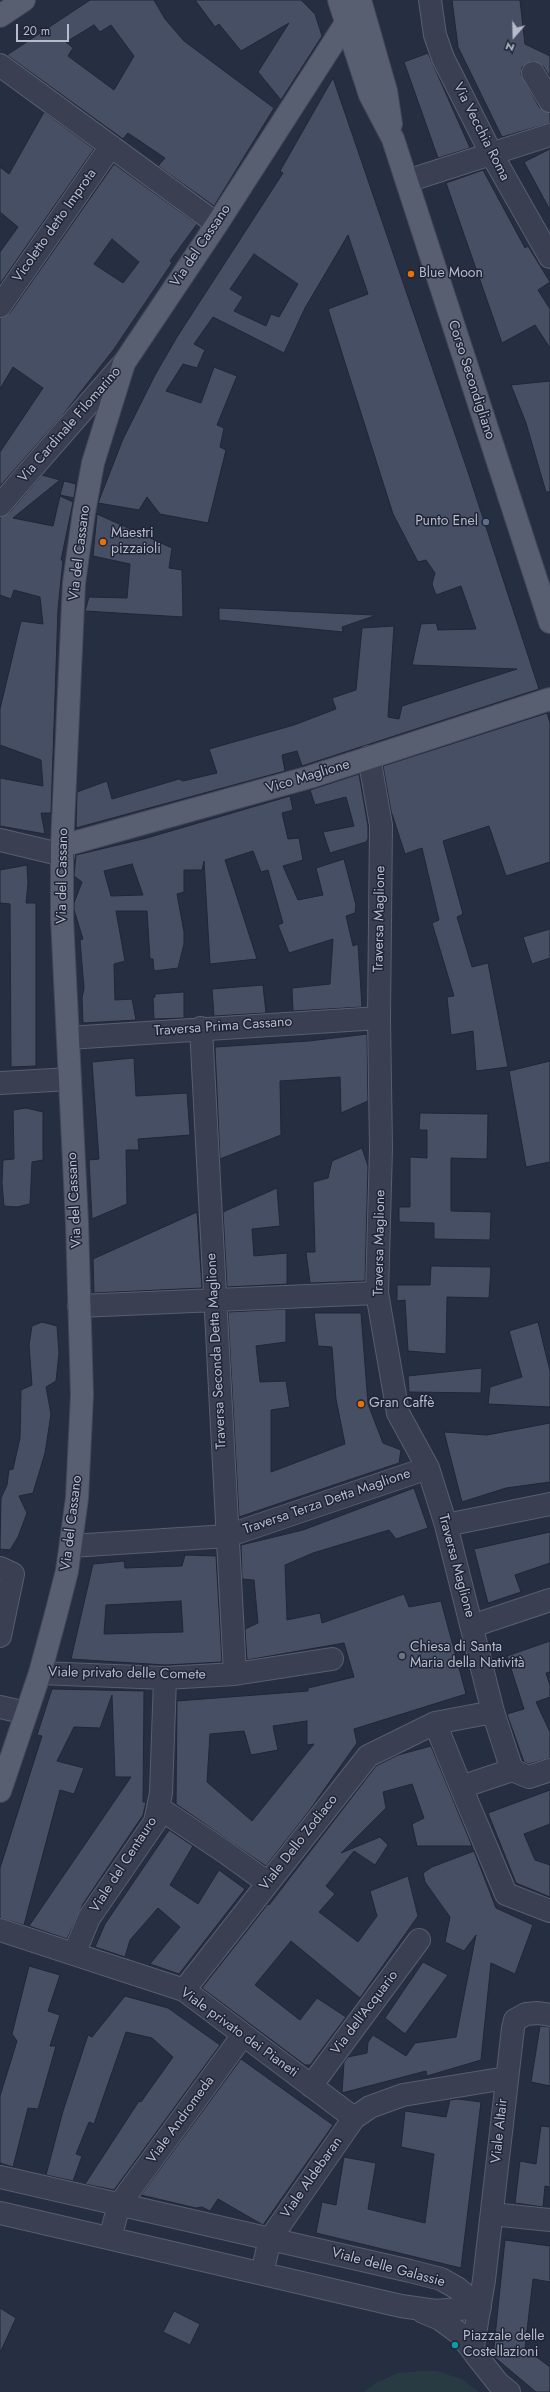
<!DOCTYPE html>
<meta charset="utf-8">
<style>
body{margin:0}
#map{position:relative;width:550px;height:2392px;overflow:hidden;background:#262e41;font-family:Jost,sans-serif}
canvas{display:block}
.north{position:absolute;left:494px;top:16px;width:40px;height:40px;-webkit-text-stroke:3px #1f2536;paint-order:stroke;rotate:200deg;font-size:11px;font-weight:700;line-height:16px;text-align:center;color:#b7bccb}
.north::after{content:'';display:block;margin:auto;width:14px;height:18px;background:#b7bccb;clip-path:polygon(50% 0,100% 100%,50% 72%,0 100%)}
.scale{position:absolute;left:16px;top:24px;width:53px;height:18px;box-sizing:border-box;border:2px solid #b7bccb;border-top:0;padding-left:5px;font-size:12px;line-height:14px;white-space:nowrap;color:#b7bccb;-webkit-text-stroke:3px #1f2536;paint-order:stroke}
</style>
<div id="map">
<canvas width="550" height="2392"></canvas>
<div class="north">N</div>
<div class="scale">20 m</div>
</div>
<script>
const context = document.querySelector('canvas').getContext('2d');
context.lineJoin = 'round';
function fill(path, color) {
  context.fillStyle = color;
  context.fill(path, 'evenodd');
}
function poly(rows) {
  const path = new Path2D();
  for (const r of rows) {
    path.moveTo(r[0], r[1]);
    for (let i = 2; i < r.length; i += 2) path.lineTo(r[i], r[i + 1]);
  }
  return path;
}
function strokePath(path, color, width, dash) {
  context.strokeStyle = color;
  context.lineWidth = width;
  context.lineCap = dash ? 'butt' : 'round';
  context.setLineDash(dash || []);
  context.stroke(path);
}
function label(font, color, halo, rows, align = 'center') {
  context.font = font + ' Jost,sans-serif';
  context.lineWidth = 3;
  context.setLineDash([]);
  context.textBaseline = 'middle';
  context.strokeStyle = halo;
  context.fillStyle = color;
  for (const [text, x, y, turn = 0] of rows) {
    context.save();
    context.translate(x, y);
    context.rotate((+turn || 0) * Math.PI / 180);
    context.textAlign = isNaN(turn) ? turn : align;
    if (halo) context.strokeText(text, 0, 0);
    context.fillText(text, 0, 0);
    context.restore();
  }
}
const green = poly([
 [421,2371,437,2371,463,2380,479,2392,364,2392,376,2383,398,2373]
]);
const building = poly([
 [90,0,154,0,165,19,184,41,274,108,214,206,158,166,165,158,128,133,123,139,7,55,90,0],
 [94,25,100,32,111,25,134,56,114,90,68,56,73,48,66,42,94,25],
 [195,0,301,0,315,14,322,36,281,100,258,72,289,23,241,51,219,24,215,27,195,0],
 [452,0,520,0,525,44,550,56,550,77,543,66,533,61,522,67,521,74,539,107,550,113,550,123,502,137,458,47,452,0],
 [428,53,470,148,438,158,404,62,428,53],
 [333,78,467,469,539,689,302,766,297,751,282,755,285,771,76,828,77,792,107,781,112,799,179,779,183,781,217,773,209,749,294,725,336,709,332,698,356,690,362,628,394,626,388,717,399,719,402,706,517,669,412,665,421,624,436,623,438,630,476,629,461,586,436,595,432,584,435,573,426,560,418,562,393,514,328,309,368,294,348,235,305,308,284,353,213,317,194,344,205,350,197,368,183,364,166,391,201,403,214,367,237,376,217,425,224,428,220,447,226,450,208,523,160,514,147,497,139,510,98,503,123,439,155,375,177,337,283,173,280,171,333,78],
 [254,254,298,284,279,317,271,314,266,326,234,311,243,297,230,289,254,254],
 [44,112,94,149,0,284,0,252,18,227,0,212,0,167,9,174,44,112],
 [550,149,550,210,524,162,550,149],
 [114,164,197,224,170,261,172,263,114,349,62,416,0,486,0,452,43,388,13,367,0,389,0,318,10,313,114,164],
 [112,239,139,262,123,283,94,264,112,239],
 [483,170,525,248,528,246,550,282,538,290,550,309,550,348,535,325,502,343,446,183,483,170],
 [550,381,550,492,546,492,526,423,511,385,550,381],
 [42,475,60,480,13,518,53,526,60,496,73,502,61,560,63,560,58,609,51,813,41,813,45,834,0,826,0,778,43,786,41,760,0,745,0,709,21,621,43,624,40,597,14,590,11,599,0,595,0,517,9,513,42,475],
 [64,481,76,484,74,498,60,495,64,481],
 [97,514,172,548,169,568,182,570,183,617,85,611,89,597,127,598,130,564,93,556,97,514],
 [219,608,374,615,374,616,342,627,343,632,219,620,219,608],
 [547,713,550,723,550,862,506,876,489,826,443,841,463,914,457,917,472,967,488,963,508,1067,476,1071,473,1031,451,1035,447,997,454,996,432,923,439,920,422,848,405,854,391,811,383,766,547,713],
 [359,774,368,826,368,839,366,842,330,853,323,832,354,826,346,797,315,805,310,790,359,774],
 [290,796,293,810,282,813,288,839,299,838,303,860,283,866,298,900,323,895,316,868,344,859,356,905,355,913,346,916,353,946,358,944,362,1007,293,1011,292,988,330,984,333,939,289,953,278,925,283,923,268,870,261,872,253,851,225,860,257,959,210,964,204,861,202,870,184,870,184,892,177,894,184,932,184,944,178,968,154,971,153,959,150,959,147,911,116,911,125,961,114,964,115,1000,132,999,136,1020,83,1023,82,998,84,988,80,940,83,939,74,910,74,903,82,882,74,876,76,855,147,838,290,796],
 [132,864,143,895,111,896,104,871,132,864],
 [27,865,28,883,26,903,36,903,36,1066,11,1067,10,904,0,903,0,870,27,865],
 [550,929,550,958,532,964,523,937,550,929],
 [263,985,266,1013,214,1016,212,989,263,985],
 [184,992,184,1018,154,1019,153,998,155,997,155,994,184,992],
 [367,1034,368,1101,341,1113,340,1077,280,1081,281,1135,220,1159,215,1047,309,1041,367,1034],
 [134,1058,136,1096,187,1093,190,1135,138,1139,139,1150,126,1150,127,1204,92,1219,89,1160,99,1159,92,1062,134,1058],
 [550,1061,550,1162,526,1167,509,1071,550,1061],
 [26,1108,43,1112,43,1160,32,1162,30,1204,17,1207,4,1206,2,1183,3,1160,14,1159,13,1110,26,1108],
 [420,1113,488,1114,487,1159,451,1158,451,1211,491,1212,490,1240,434,1239,434,1223,399,1222,399,1207,410,1207,410,1157,427,1158,427,1130,419,1130,420,1113],
 [362,1148,368,1166,365,1281,310,1283,306,1252,315,1252,313,1182,328,1178,332,1161,362,1148],
 [277,1188,280,1226,252,1229,254,1256,287,1253,287,1284,227,1287,223,1212,277,1188],
 [197,1212,202,1288,94,1293,93,1259,197,1212],
 [431,1266,491,1267,489,1298,447,1297,446,1354,408,1351,405,1300,397,1301,397,1285,430,1285,431,1266],
 [286,1309,286,1342,256,1346,260,1382,286,1381,290,1407,271,1410,271,1472,345,1444,336,1399,332,1347,318,1346,314,1313,361,1313,368,1404,383,1443,401,1450,399,1463,239,1517,228,1312,286,1309],
 [42,1322,57,1326,59,1353,56,1381,46,1387,51,1414,45,1453,33,1493,19,1496,27,1513,18,1537,10,1550,0,1549,1,1498,7,1485,9,1470,13,1469,20,1438,21,1390,32,1385,29,1345,32,1326,42,1322],
 [538,1322,550,1371,550,1407,488,1404,490,1387,522,1377,509,1331,538,1322],
 [482,1368,481,1393,409,1392,408,1376,482,1368],
 [550,1423,550,1482,506,1488,462,1502,444,1432,487,1435,550,1423],
 [414,1488,428,1528,396,1539,389,1530,313,1553,285,1565,287,1620,320,1613,322,1623,404,1594,409,1607,441,1601,466,1694,354,1729,357,1743,309,1811,266,1866,176,1804,177,1701,308,1691,308,1688,354,1677,344,1643,247,1660,245,1629,258,1623,254,1580,242,1579,241,1545,303,1530,414,1488],
 [307,1721,307,1745,314,1744,252,1821,207,1782,210,1734,244,1731,251,1755,278,1750,273,1726,307,1721],
 [550,1532,550,1563,515,1575,521,1592,488,1603,474,1549,550,1532],
 [185,1555,216,1556,222,1662,165,1665,71,1659,93,1564,124,1561,125,1568,182,1566,185,1555],
 [181,1601,183,1632,104,1634,106,1605,181,1601],
 [550,1641,550,1672,546,1673,550,1685,550,1697,536,1702,550,1732,550,1758,529,1764,524,1762,507,1714,524,1709,507,1656,550,1641],
 [52,1689,144,1691,143,1802,146,1802,143,1815,83,1904,67,1939,29,1926,131,1777,115,1777,112,1695,100,1728,74,1727,57,1761,84,1768,74,1794,60,1790,24,1925,0,1918,0,1868,42,1736,37,1735,52,1689],
 [431,1746,472,1846,417,1846,412,1824,424,1818,412,1784,383,1792,386,1808,341,1853,380,1837,388,1845,375,1865,354,1851,326,1886,335,1894,319,1912,358,1942,377,1916,370,1891,408,1876,418,1916,360,1998,291,1941,255,1985,300,2020,317,1998,346,2017,310,2065,305,2065,202,1988,268,1904,269,1905,376,1766,398,1755,431,1746],
 [550,1790,550,1824,524,1834,535,1860,550,1865,550,1897,516,1883,488,1813,550,1790],
 [169,1830,193,1846,170,1885,198,1904,219,1870,245,1889,179,1974,150,1964,180,1927,158,1908,130,1940,125,1957,95,1947,105,1924,169,1830],
 [474,1851,496,1908,533,1925,515,1974,491,1963,481,2060,427,2076,426,2071,342,2093,344,2062,348,2057,367,2053,368,2042,373,2035,406,2056,415,2043,456,2037,476,1935,464,1951,445,1942,450,1917,425,1882,423,1873,432,1867,474,1851],
 [423,1962,448,1975,405,2034,385,2018,423,1962],
 [29,1966,60,1975,48,2011,60,2015,50,2046,56,2046,38,2109,28,2108,13,2167,0,2163,0,2096,17,2041,12,2034,29,1966],
 [125,1996,168,2008,220,2045,114,2190,85,2184,139,2101,141,2102,173,2057,152,2038,126,2032,94,2124,89,2122,76,2154,82,2156,73,2181,46,2175,63,2111,88,2035,92,2037,125,1996],
 [540,2026,550,2027,550,2086,531,2082,540,2026],
 [241,2059,333,2125,263,2225,218,2199,210,2211,202,2207,196,2208,141,2195,241,2059],
 [458,2099,481,2102,461,2268,316,2233,322,2202,336,2205,344,2157,376,2163,368,2209,425,2223,434,2154,401,2147,405,2111,446,2117,450,2100,458,2099],
 [541,2126,550,2127,550,2187,545,2186,543,2207,515,2203,520,2161,536,2164,541,2126],
 [505,2240,550,2246,550,2282,533,2279,525,2348,550,2367,550,2392,536,2392,493,2356,505,2240],
 [0,2308,16,2318,0,2353,0,2308],
 [174,2311,200,2324,190,2345,163,2332,174,2311]
]);
const minor = poly([
 [430,0,435,35,443,58,491,153,550,257],
 [0,65,217,224],
 [533,73,550,101],
 [407,181,550,135],
 [0,306,111,146],
 [0,505,124,363],
 [369,757,381,825,379,1018,381,1148,377,1293,398,1413,428,1468,446,1525,493,1712],
 [0,840,63,855],
 [201,1028,235,1674],
 [68,1038,379,1018],
 [0,1083,70,1079],
 [79,1306,377,1293],
 [446,1525,550,1504],
 [71,1546,227,1536,428,1468],
 [0,1568,13,1574,0,1636],
 [472,1626,550,1600],
 [40,1673,165,1678,235,1674,332,1659],
 [0,1707,26,1713],
 [512,1770,529,1777,550,1770],
 [461,1787,512,1770,493,1712,435,1723,461,1787,506,1894,550,1911],
 [159,1808,225,1852,268,1883],
 [0,1930,184,1990,354,2118],
 [74,1954,89,1918,155,1822,161,1793,165,1678],
 [184,1990,368,1756,435,1723],
 [311,2086,419,1940],
 [0,2177,410,2271,441,2279,457,2288,480,2307],
 [0,2213,401,2306,436,2311,480,2307],
 [492,2214,550,2220],
 [110,2238,119,2205,243,2035],
 [262,2273,270,2239,354,2118,370,2107,403,2095,506,2078],
 [423,2312,440,2319,459,2333,473,2351],
 [509,2392,498,2383,475,2354,473,2346,484,2280,513,2028,515,2020,526,2014,538,2013,550,2015]
]);
const major = poly([
 [339,0,370,95,393,139,550,622],
 [360,0,386,91,391,124],
 [0,16,24,0],
 [62,846,310,777,550,699],
 [0,1791,40,1673,56,1614,67,1571,77,1498,82,1395,77,1223,62,918,62,846,74,583,84,512,93,463,124,363,217,224,346,23]
]);
const markers = [
 [411,274,4,"#e8710a"],
 [486,522,4,"#5c6f8a"],
 [103,542,4,"#e8710a"],
 [361,1404,4,"#e8710a"],
 [402,1656,4,"#6b7280"],
 [455,2345,4,"#0f9aa8"]
];
const streetNames = [
 ["Via Vecchia Roma",481,132,63],
 ["Vicoletto detto Improta",55,226,-55],
 ["Via del Cassano",201,246,-56],
 ["Corso Secondigliano",471,380,72],
 ["Via Cardinale Filomarino",70,425,-49],
 ["Via del Cassano",80,553,-83],
 ["Vico Maglione",308,777,-17],
 ["Via del Cassano",63,876,-89],
 ["Traversa Maglione",380,919,-89],
 ["Traversa Prima Cassano",223,1027,-4],
 ["Via del Cassano",75,1200,-93],
 ["Traversa Maglione",380,1243,-89],
 ["Traversa Seconda Detta Maglione",217,1351,-93],
 ["Traversa Terza Detta Maglione",327,1502,-19],
 ["Via del Cassano",72,1523,-83],
 ["Traversa Maglione",456,1566,75],
 ["Viale privato delle Comete",127,1674,1],
 ["Viale Dello Zodiaco",299,1843,-52],
 ["Viale del Centauro",124,1865,-57],
 ["Via dell'Acquario",365,2013,-53],
 ["Viale privato dei Pianeti",239,2033,36],
 ["Viale Andromeda",181,2120,-54],
 ["Viale Altair",500,2131,-84],
 ["Viale Aldebaran",312,2178,-55],
 ["Viale delle Galassie",388,2268,15]
];
const poiNames = [
 ["Blue Moon",419,274],
 ["Punto Enel",478,522,"right"],
 ["Maestri",111,534],
 ["pizzaioli",111,550],
 ["Gran Caffè",369,1404],
 ["Chiesa di Santa",410,1648],
 ["Maria della Natività",410,1664],
 ["Piazzale delle",463,2337],
 ["Costellazioni",463,2353]
];
fill(green, '#283b42');
fill(building, '#474f65');
strokePath(building, '#212738', 1);
strokePath(minor, '#585e6e', 24);
strokePath(major, '#44495a', 24);
strokePath(minor, '#3a4051', 22);
strokePath(major, '#585f70', 22);
for (const [x, y, r, color] of markers) {
  const dot = new Path2D();
  dot.arc(x, y, r, 0, 2 * Math.PI);
  context.fillStyle = color;
  context.fill(dot);
  strokePath(dot, '#1f2536', 1.5);
}
label('14px', '#b7bccb', '#1f2536', streetNames);
label('14px', '#b7bccb', '#1f2536', poiNames, 'left');
</script>
